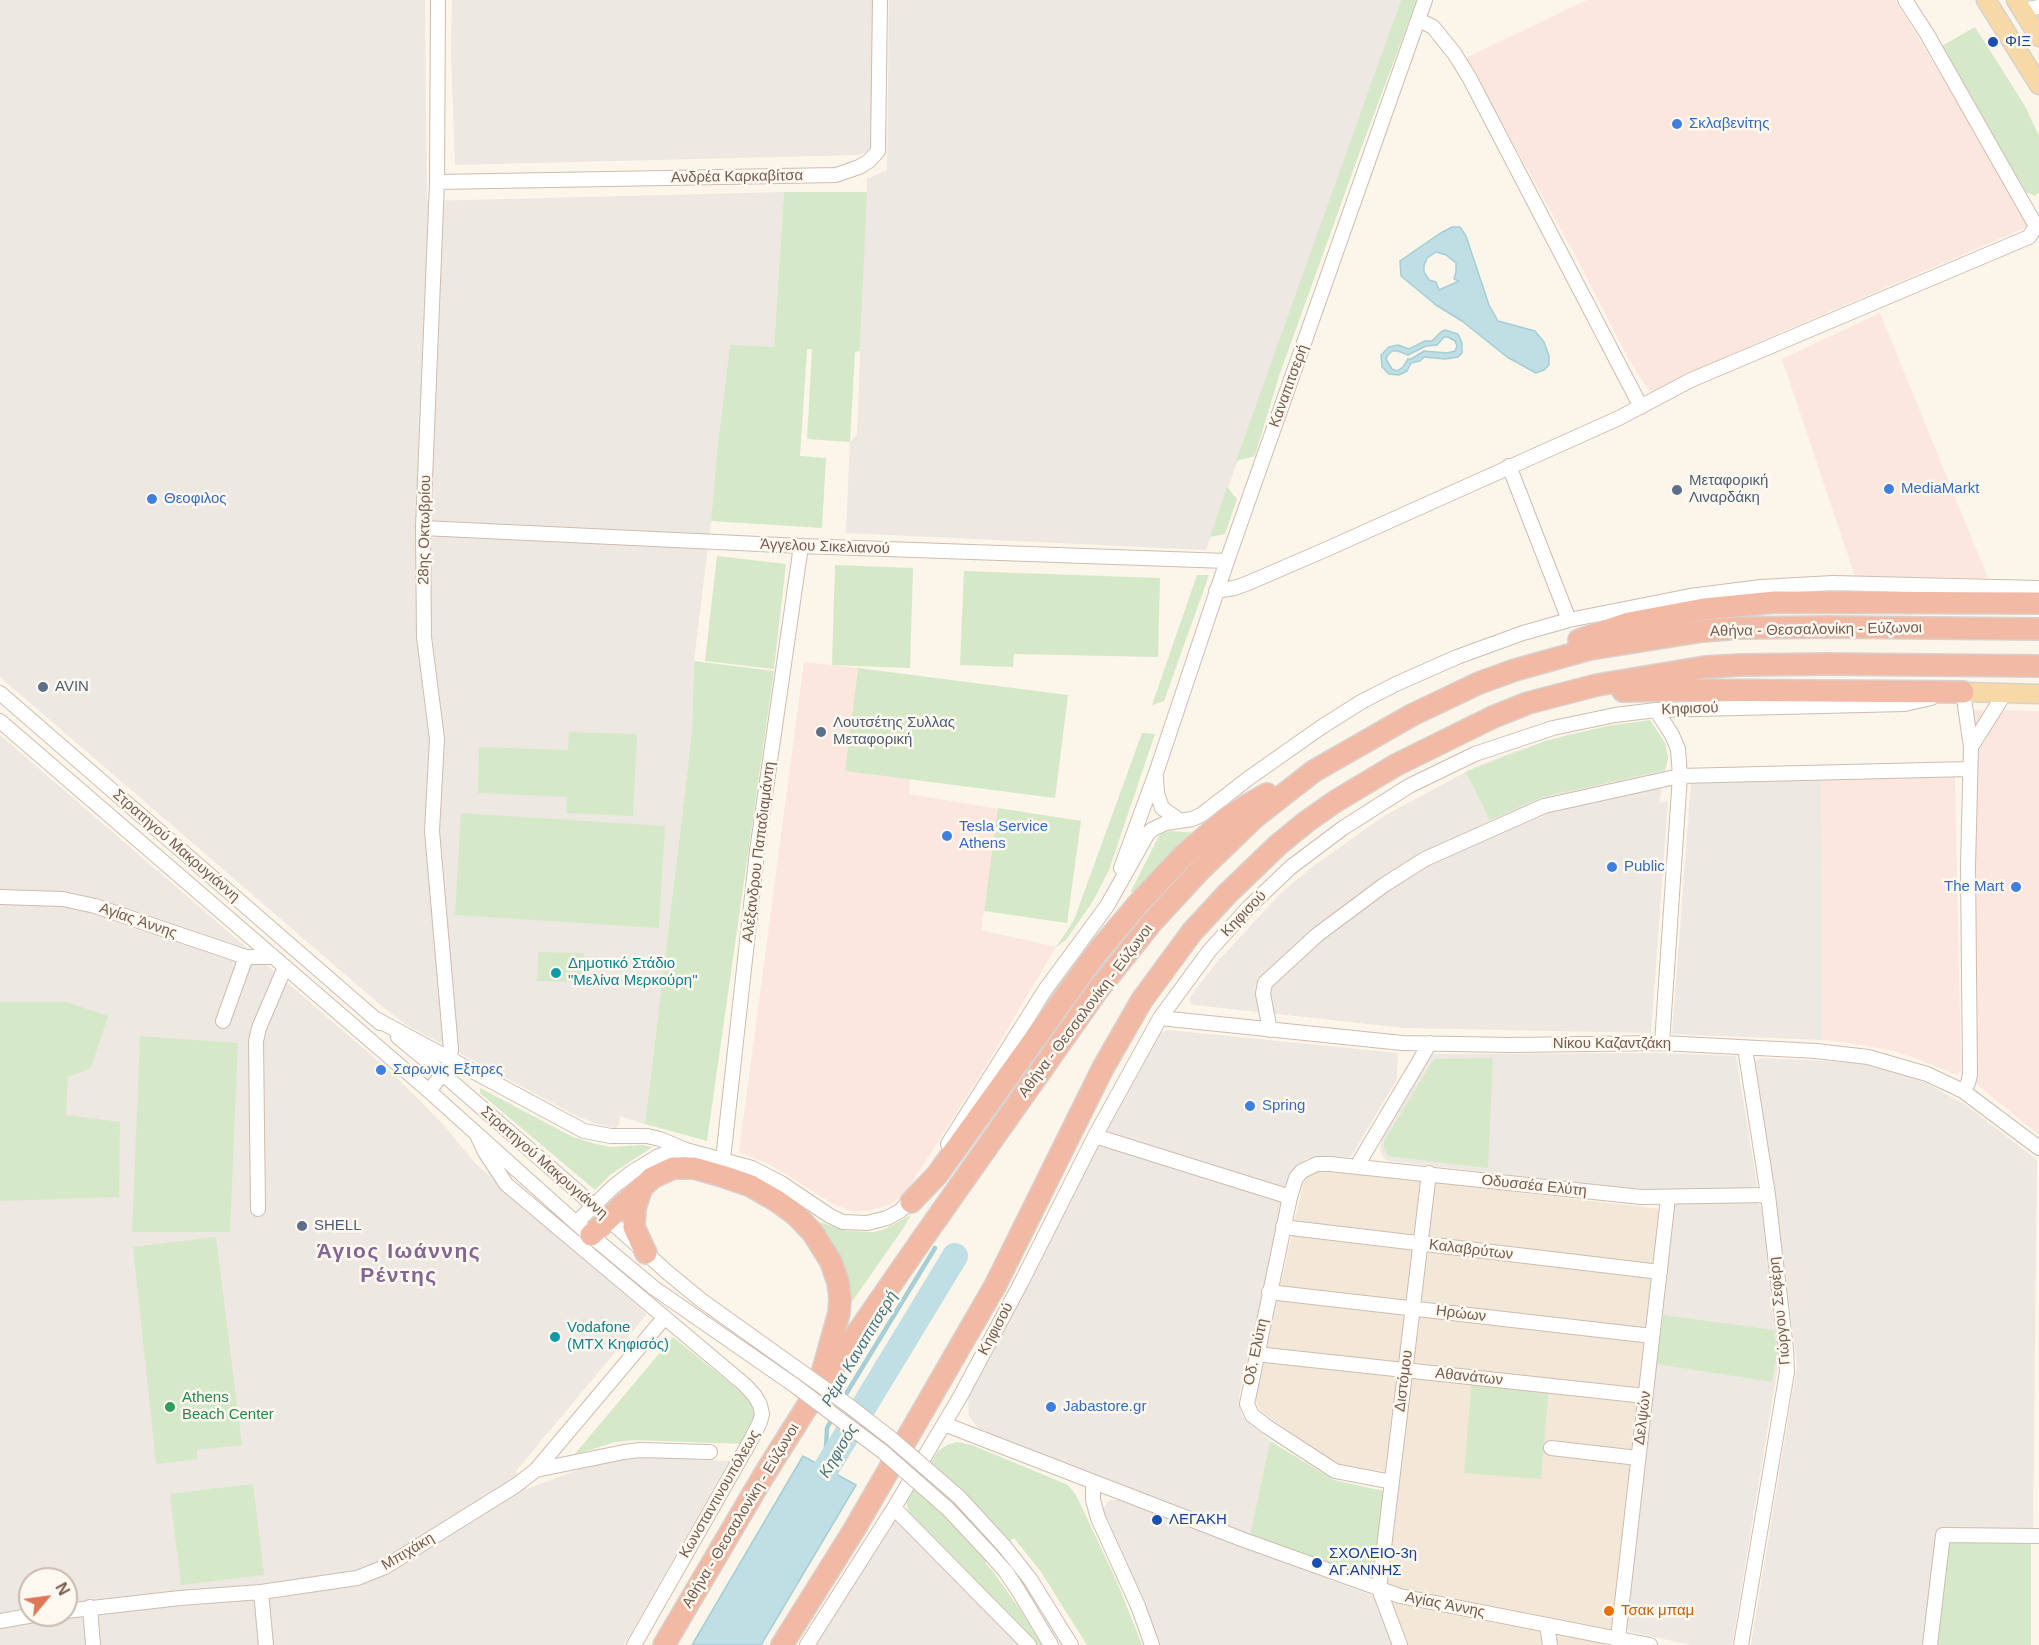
<!DOCTYPE html>
<meta charset="utf-8">
<style>
body{margin:0}
#map{position:relative;width:2039px;height:1645px;overflow:hidden;background:#fcf5ea;font-family:Helvetica,sans-serif}
canvas{display:block}
.north{position:absolute;left:18px;top:1567px;width:60px;height:60px;box-sizing:border-box;background:#fef9f0;border:2px solid #c8baaf;border-radius:50%;rotate:61deg;font-size:16px;font-weight:700;line-height:24px;text-align:center;color:#765c4e}
.north::after{content:'';display:block;margin:auto;width:21px;height:27px;background:#df7656;clip-path:polygon(50% 0,100% 100%,50% 72%,0 100%)}
</style>
<div id="map">
<canvas width="2039" height="1645"></canvas>
<div class="north">N</div>
</div>
<script>
const context = document.querySelector('canvas').getContext('2d');
context.lineJoin = 'round';
function fill(path, color) {
  context.fillStyle = color;
  context.fill(path, 'evenodd');
}
function poly(rows) {
  const path = new Path2D();
  for (const r of rows) {
    path.moveTo(r[0], r[1]);
    for (let i = 2; i < r.length; i += 2) path.lineTo(r[i], r[i + 1]);
  }
  return path;
}
function strokePath(path, color, width, dash) {
  context.strokeStyle = color;
  context.lineWidth = width;
  context.lineCap = dash ? 'butt' : 'round';
  context.setLineDash(dash || []);
  context.stroke(path);
}
function label(font, color, halo, rows, align = 'center') {
  context.font = font + ' Helvetica,sans-serif';
  context.lineWidth = 5;
  context.setLineDash([]);
  context.textBaseline = 'middle';
  context.strokeStyle = halo;
  context.fillStyle = color;
  for (const [text, x, y, turn = 0] of rows) {
    context.save();
    context.translate(x, y);
    context.rotate((+turn || 0) * Math.PI / 180);
    context.textAlign = isNaN(turn) ? turn : align;
    if (halo) context.strokeText(text, 0, 0);
    context.fillText(text, 0, 0);
    context.restore();
  }
}
const residential = poly([
 [1319,1170,1424,1181,1387,1472,1337,1464,1266,1415,1260,1410,1255,1399,1303,1184,1309,1174],
 [1431,1182,1660,1209,1624,1539,1611,1629,1405,1589,1390,1585,1386,1581],
 [1392,1602,1422,1609,1612,1645,1408,1645]
]);
const commercial = poly([
 [1587,0,1895,0,2027,218,2027,227,1756,343,1650,392,1629,360,1575,255,1466,58],
 [1880,313,1988,578,1855,576,1782,359],
 [804,662,858,668,845,771,910,779,909,794,999,809,981,930,1056,947,982,1072,906,1192,891,1204,867,1211,851,1211,833,1204,769,1164,739,1152],
 [1968,710,2039,711,2039,1135,1975,1083],
 [1955,777,1961,1070,1957,1075,1920,1060,1890,1050,1842,1042,1822,1040,1821,779]
]);
const industrial = poly([
 [0,0,425,0,427,201,784,192,774,347,730,346,717,451,711,521,694,661,692,728,685,791,645,1124,620,1116,619,1125,615,1128,597,1124,577,1116,405,1024,384,1008,0,677],
 [452,0,874,0,872,147,866,152,858,155,455,165,451,52],
 [889,0,1401,0,1206,550,846,533,850,442,857,435,867,179,887,170],
 [1650,720,1665,743,1668,757,1659,803,1668,801,1651,1033,1406,1028,1194,1005,1190,1003,1190,997,1217,962,1281,893,1312,867,1384,816,1475,767,1513,752,1570,734],
 [0,735,392,1073,442,1123,475,1163,647,1314,516,1471,527,1489,593,1464,648,1457,729,1461,624,1645,0,1645],
 [30,1579,66,1579,66,1615,30,1615],
 [1821,779,1822,1040,1672,1034,1691,783,1692,782],
 [1168,1030,1398,1053,1397,1079,1352,1155,1349,1157,1316,1157,1306,1159,1298,1164,1292,1172,1288,1183,1282,1188,1108,1133,1107,1129,1154,1039,1161,1032],
 [1662,1053,1736,1056,1757,1184,1756,1189,1653,1191,1389,1161,1385,1159,1380,1150,1382,1136,1433,1054],
 [1763,1058,1843,1062,1866,1065,1898,1073,1926,1083,1966,1105,2037,1160,2033,1529,1939,1528,1925,1645,1751,1645,1797,1365,1777,1209,1755,1062,1757,1060],
 [1101,1145,1284,1198,1239,1397,1240,1410,1243,1417,1270,1441,1250,1535,989,1434,979,1430,969,1416,968,1399,970,1391,1028,1285,1098,1146],
 [1757,1201,1761,1208,1764,1222,1780,1353,1732,1645,1691,1645,1631,1632,1624,1628,1672,1203],
 [1114,1500,1119,1500,1376,1597,1393,1645,1159,1645,1138,1591,1106,1521,1103,1509,1109,1501],
 [895,1514,1024,1645,812,1645]
]);
const green = poly([
 [1401,0,1417,0,1362,146,1279,376,1255,456,1236,461],
 [1975,27,2025,106,2039,136,2039,192,2035,196,2024,191,1940,47],
 [784,192,867,192,860,351,855,352,850,442,807,439,812,349,807,349,800,456,826,458,822,528,711,521,717,451,730,345,774,347],
 [1227,487,1237,499,1225,534,1210,537],
 [717,556,786,564,774,669,705,661],
 [835,565,913,568,910,668,832,665],
 [964,571,1160,578,1158,657,1014,654,1013,667,960,665],
 [1197,575,1209,575,1164,701,1152,705],
 [694,661,774,671,707,1141,645,1124,685,791,692,728],
 [858,668,1068,695,1055,798,845,771],
 [1650,720,1665,743,1668,757,1665,770,1542,797,1490,820,1466,772,1545,741,1607,726],
 [569,732,637,734,633,816,566,813,567,797,478,793,479,747,568,750],
 [1142,733,1155,734,1109,870,1093,901,1080,920,1066,940,1056,947,1074,920],
 [998,808,1081,821,1067,923,984,911],
 [461,813,665,826,659,928,455,915],
 [1171,831,1197,833,1132,893,1131,891,1159,836,1163,833],
 [538,952,584,953,583,982,537,981],
 [0,1002,66,1002,108,1016,91,1068,68,1077,66,1115,120,1122,119,1197,0,1201],
 [140,1036,238,1043,230,1232,132,1232],
 [1493,1058,1488,1168,1388,1156,1384,1148,1384,1141,1434,1059],
 [480,1088,573,1137,592,1143,610,1147,642,1145,652,1147,651,1148,610,1175,595,1190,480,1093],
 [911,1215,902,1230,849,1306,817,1221,847,1231,874,1232,885,1229],
 [216,1237,242,1445,197,1450,197,1459,156,1464,133,1247],
 [1663,1315,1774,1330,1777,1353,1772,1382,1657,1364],
 [673,1337,746,1396,753,1405,756,1416,743,1444,634,1440,615,1442,574,1455],
 [1472,1377,1549,1385,1541,1479,1464,1473],
 [1270,1441,1334,1480,1384,1491,1373,1579,1250,1535],
 [957,1442,972,1445,1068,1485,1076,1495,1117,1582,1142,1645,1087,1645,1041,1572,1014,1538,985,1563,992,1570,1021,1611,1042,1645,1037,1645,909,1513,906,1502,908,1497,938,1451,947,1445],
 [253,1484,264,1575,181,1585,170,1494],
 [1949,1541,2031,1541,2031,1645,1936,1645]
]);
const water = poly([
 [1452,227,1460,227,1466,236,1489,305,1498,321,1535,331,1544,342,1549,356,1549,365,1544,370,1536,373,1507,357,1462,321,1436,305,1401,276,1400,261,1439,234,1452,227],
 [1436,252,1446,255,1456,263,1456,272,1454,279,1459,281,1439,290,1436,282,1429,280,1424,272,1424,266,1427,258,1436,252],
 [1445,330,1458,334,1462,343,1462,353,1458,357,1445,359,1424,357,1420,361,1411,363,1407,371,1399,375,1389,374,1382,367,1381,355,1389,347,1398,345,1409,349,1425,341,1432,341,1441,332,1445,330],
 [1444,337,1448,337,1455,341,1457,346,1455,351,1447,353,1424,351,1411,359,1408,359,1403,367,1397,371,1392,369,1386,359,1388,355,1392,351,1398,351,1408,355,1426,346,1437,345,1444,337],
 [803,1456,856,1485,761,1645,692,1645,803,1456]
]);
const stream = poly([
 [843,1399,935,1248],
 [825,1468,827,1428,833,1417]
]);
const river = poly([
 [809,1497,955,1256]
]);
const minor = poly([
 [1905,0,1927,34,2036,226],
 [2023,10,2039,7],
 [1419,20,1433,27,1454,53,1469,77,1641,407],
 [437,182,836,175,859,167,869,161,878,151,880,0],
 [1509,466,1569,620],
 [423,528,801,546,1227,561],
 [1216,591,1234,588,1246,584,1327,549,1619,418,1691,380,2029,237,2036,226,2039,225],
 [0,693,380,1023],
 [1956,693,1963,692,1971,747,1968,866,1970,1075,1968,1083,1963,1091],
 [1656,710,1672,735,1678,749,1680,776,1662,1043],
 [0,721,429,1091,576,1223,654,1288],
 [1971,747,2005,693],
 [1156,778,1157,793,1162,808,1179,820],
 [1121,868,1156,773,1227,561,1425,0],
 [0,897,63,899,95,906,246,957,273,957],
 [374,1018,584,1131,611,1136,647,1136,660,1139,686,1150,752,1168,781,1183,830,1216,843,1222,867,1223,887,1218,900,1211,915,1195],
 [1160,1018,1402,1043,1509,1045,1662,1043,1816,1051,1868,1057,1927,1074,1963,1091,2039,1148],
 [223,1021,246,957],
 [1270,1030,1263,994,1265,983,1317,935,1384,885,1425,859,1544,806,1680,776,1969,769],
 [398,1037,443,1074,577,1191,667,1272],
 [429,1091,448,1067,451,1049,432,831,437,739,424,637,423,528,437,182,438,0],
 [1095,1136,1290,1197],
 [478,1137,485,1152,506,1184,745,1385,755,1396,760,1405,762,1414,760,1422,752,1438,634,1645],
 [948,1144,1045,990,1107,906,1148,833,1153,829,1166,823,1192,819,1201,815,1249,778,1320,728,1361,702,1396,684,1457,657,1523,633,1569,620,1690,596,1761,587,1833,583,2039,588],
 [723,1159,757,851,801,546],
 [1357,1166,1430,1043],
 [258,1209,256,1041,259,1028,285,967],
 [576,1223,613,1187,632,1172,657,1157,669,1152,684,1150],
 [1283,1227,1660,1272],
 [1269,1292,1652,1336],
 [1256,1354,1645,1396],
 [944,1424,1244,1540,1400,1596,1650,1645],
 [1551,1448,1638,1458],
 [536,1470,624,1452,640,1450,710,1452],
 [1392,1482,1335,1471,1266,1426,1252,1415,1247,1404,1290,1197,1296,1178,1302,1171,1317,1164,1330,1164,1641,1197,1768,1195],
 [1093,1483,1093,1500,1098,1518,1138,1606,1152,1645],
 [894,1508,1029,1645],
 [1004,1546,1030,1579,1071,1645],
 [992,1556,1006,1572,1018,1590,1051,1645],
 [261,1592,266,1645],
 [90,1607,93,1645],
 [66,1611,180,1598,261,1592,357,1578,385,1567,515,1486,536,1470,664,1318],
 [0,1621,34,1615],
 [1547,1625,1550,1645],
 [1618,1638,1668,1198],
 [807,1645,894,1508,960,1397,1022,1281,1095,1136,1160,1018,1210,950,1249,907,1291,867,1343,828,1409,786,1475,754,1553,728,1615,715,1656,710,1905,704,1931,698],
 [1400,1645,1379,1589,1429,1173],
 [1741,1645,1787,1372,1786,1349,1768,1195,1745,1048],
 [1930,1645,1943,1535,2039,1536]
]);
const major = poly([
 [1986,0,2039,85],
 [2016,0,2039,37],
 [1963,692,2039,694]
]);
const highway = poly([
 [1579,640,1629,623,1704,609,1775,602,2039,603],
 [1623,691,1676,690,1963,692],
 [642,1187,635,1208,634,1227,646,1253],
 [911,1202,937,1175,1095,955,1138,904,1183,856,1229,816,1267,794],
 [591,1235,652,1178,673,1168,694,1168,722,1176,751,1186,777,1201,796,1215,813,1233,831,1262,838,1282,840,1299,839,1313,821,1377],
 [664,1645,764,1475,815,1394,923,1238,1097,991,1152,922,1200,870,1255,817,1314,771,1412,715,1479,683,1515,670,1590,649,1703,631,1740,628,1827,627,2039,629],
 [782,1645,854,1530,995,1286,1103,1068,1142,1000,1192,932,1227,894,1278,845,1306,822,1336,801,1396,765,1493,717,1528,703,1597,685,1705,667,1741,665,1827,664,2039,666]
]);
const minorBridge = poly([
 [667,1272,701,1300,848,1405,892,1439,959,1497,1004,1546],
 [654,1288,794,1385,882,1451,948,1509,992,1556]
]);
const markers = [
 [1993,42,6,"#1a4fb4"],
 [1677,124,6,"#3f7fe0"],
 [1889,489,6,"#3f7fe0"],
 [1677,490,6,"#5c6f8a"],
 [152,499,6,"#3f7fe0"],
 [43,687,6,"#5c6f8a"],
 [821,732,6,"#5c6f8a"],
 [947,836,6,"#3f7fe0"],
 [1612,867,6,"#3f7fe0"],
 [2016,887,6,"#3f7fe0"],
 [556,973,6,"#0f9aa8"],
 [381,1070,6,"#3f7fe0"],
 [1250,1106,6,"#3f7fe0"],
 [302,1226,6,"#5c6f8a"],
 [555,1337,6,"#0f9aa8"],
 [170,1407,6,"#2e9e5b"],
 [1051,1407,6,"#3f7fe0"],
 [1157,1520,6,"#1a4fb4"],
 [1317,1563,6,"#1a4fb4"],
 [1609,1611,6,"#e8710a"]
];
const transitNames = [
 ["ΦΙΞ",2005,42],
 ["ΛΕΓΑΚΗ",1169,1520],
 ["ΣΧΟΛΕΙΟ-3η",1329,1554],
 ["ΑΓ.ΑΝΝΗΣ",1329,1571]
];
const shopNames = [
 ["Σκλαβενίτης",1689,124],
 ["MediaMarkt",1901,489],
 ["Θεοφιλος",164,499],
 ["Tesla Service",959,827],
 ["Athens",959,844],
 ["Public",1624,867],
 ["The Mart",2004,887,"right"],
 ["Σαρωνις Εξπρες",393,1070],
 ["Spring",1262,1106],
 ["Jabastore.gr",1063,1407]
];
const streetNames = [
 ["Ανδρέα Καρκαβίτσα",737,177,-1],
 ["Καναπιτσερή",1289,386,-70],
 ["28ης Οκτωβρίου",425,530,-89],
 ["Άγγελου Σικελιανού",825,547,2],
 ["Αθήνα - Θεσσαλονίκη - Εύζωνοι",1816,630,-1],
 ["Κηφισού",1690,709,-2],
 ["Στρατηγού Μακρυγιάννη",176,846,41],
 ["Αλέξανδρου Παπαδιαμάντη",759,852,-83],
 ["Κηφισού",1244,914,-46],
 ["Αγίας Άννης",138,921,19],
 ["Αθήνα - Θεσσαλονίκη - Εύζωνοι",1086,1011,-53],
 ["Νίκου Καζαντζάκη",1612,1044],
 ["Στρατηγού Μακρυγιάννη",544,1163,41],
 ["Οδυσσέα Ελύτη",1534,1186,6],
 ["Καλαβρύτων",1471,1250,7],
 ["Γιώργου Σεφέρη",1780,1311,-96],
 ["Ηρώων",1461,1314,7],
 ["Κηφισού",996,1329,-62],
 ["Οδ. Ελύτη",1256,1352,-78],
 ["Αθανάτων",1469,1377,6],
 ["Διστόμου",1404,1381,-83],
 ["Δελψών",1643,1418,-83],
 ["Κωνσταντινουπόλεως",720,1494,-60],
 ["Αθήνα - Θεσσαλονίκη - Εύζωνοι",741,1516,-59],
 ["Μπιχάκη",408,1552,-31],
 ["Αγίας Άννης",1445,1605,11]
];
const serviceNames = [
 ["Μεταφορική",1689,481],
 ["Λιναρδάκη",1689,498],
 ["AVIN",55,687],
 ["Λουτσέτης Συλλας",833,723],
 ["Μεταφορική",833,740],
 ["SHELL",314,1226]
];
const cultureNames = [
 ["Δημοτικό Στάδιο",568,964],
 ["\"Μελίνα Μερκούρη\"",568,981],
 ["Vodafone",567,1328],
 ["(MTX Κηφισός)",567,1345]
];
const leisureNames = [
 ["Athens",182,1398],
 ["Beach Center",182,1415]
];
const foodNames = [
 ["Τσακ μπαμ",1621,1611]
];
const waterNames = [
 ["Ρέμα Καναπιτσερή",860,1349,-59],
 ["Κηφισός",839,1451,-59]
];
const districtNames = [
 ["Άγιος Ιωάννης",399,1252],
 ["Ρέντης",399,1276]
];
fill(residential, '#f3e7d8');
fill(commercial, '#fbe7de');
fill(industrial, '#ede8e2');
fill(green, '#d5e9c8');
fill(water, '#bfdfe5');
strokePath(water, '#a5ced6', 1.5);
strokePath(stream, '#a5ced6', 4.5);
strokePath(river, '#bfdfe5', 26);
strokePath(minor, '#cdbdb0', 16);
strokePath(major, '#d9d1cd', 21);
strokePath(highway, '#d9d1cd', 24);
strokePath(minor, '#fff', 14);
strokePath(major, '#f6d9a6', 18);
strokePath(highway, '#f2b9a4', 21);
strokePath(minorBridge, '#cdbdb0', 16, []);
strokePath(minorBridge, '#fff', 14);
for (const [x, y, r, color] of markers) {
  const dot = new Path2D();
  dot.arc(x, y, r, 0, 2 * Math.PI);
  context.fillStyle = color;
  context.fill(dot);
  strokePath(dot, '#fef9f0', 2);
}
label('15px', '#164399', '#fef9f0', transitNames, 'left');
label('15px', '#366cbe', '#fef9f0', shopNames, 'left');
label('15px', '#765c4e', '#fef9f0', streetNames);
label('15px', '#4e5e75', '#fef9f0', serviceNames, 'left');
label('15px', '#0d838f', '#fef9f0', cultureNames, 'left');
label('15px', '#27864d', '#fef9f0', leisureNames, 'left');
label('15px', '#c56008', '#fef9f0', foodNames, 'left');
label('italic 16px', '#457680', '#fef9f0', waterNames);
context.letterSpacing = '1.5px';
label('bold 21px', '#836691', '#fef9f0', districtNames);
context.letterSpacing = '0px';
</script>
